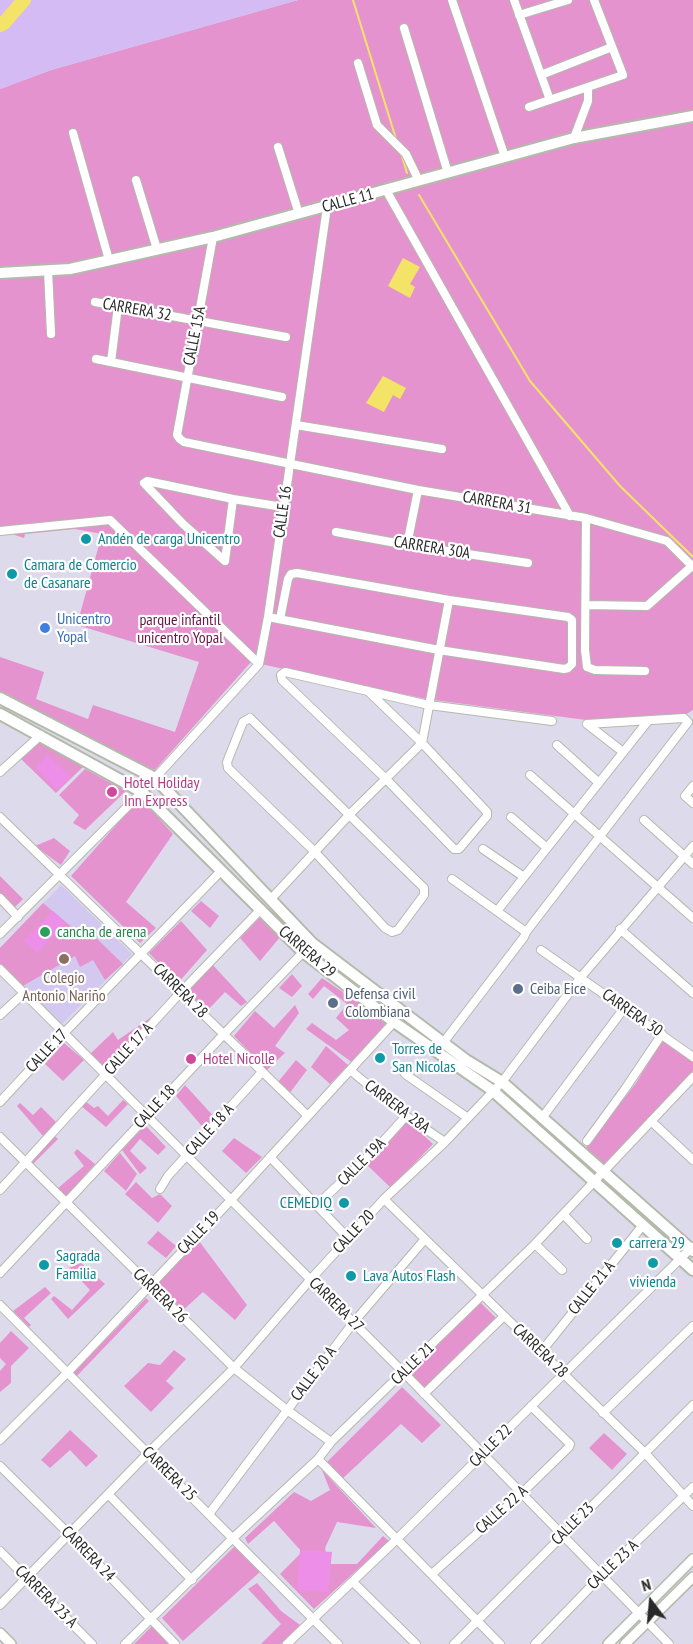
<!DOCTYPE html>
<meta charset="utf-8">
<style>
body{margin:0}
#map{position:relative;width:693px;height:1644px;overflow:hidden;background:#dddaec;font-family:"PT Sans Narrow",sans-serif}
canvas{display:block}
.north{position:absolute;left:621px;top:1572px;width:60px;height:60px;-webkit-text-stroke:4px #fff;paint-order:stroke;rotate:344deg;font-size:16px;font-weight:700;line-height:24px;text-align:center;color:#292929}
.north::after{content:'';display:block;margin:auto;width:21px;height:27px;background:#292929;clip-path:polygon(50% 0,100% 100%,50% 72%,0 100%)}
</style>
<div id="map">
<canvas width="693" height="1644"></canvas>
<div class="north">N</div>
</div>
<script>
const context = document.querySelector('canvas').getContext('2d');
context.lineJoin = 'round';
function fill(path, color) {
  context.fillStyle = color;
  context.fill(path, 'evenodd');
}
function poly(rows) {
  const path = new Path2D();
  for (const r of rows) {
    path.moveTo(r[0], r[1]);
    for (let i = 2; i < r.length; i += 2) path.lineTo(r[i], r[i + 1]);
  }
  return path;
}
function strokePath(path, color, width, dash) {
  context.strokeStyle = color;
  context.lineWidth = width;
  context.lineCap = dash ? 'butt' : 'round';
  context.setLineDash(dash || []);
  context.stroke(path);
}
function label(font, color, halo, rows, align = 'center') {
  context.font = font + ' "PT Sans Narrow",sans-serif';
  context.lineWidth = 4.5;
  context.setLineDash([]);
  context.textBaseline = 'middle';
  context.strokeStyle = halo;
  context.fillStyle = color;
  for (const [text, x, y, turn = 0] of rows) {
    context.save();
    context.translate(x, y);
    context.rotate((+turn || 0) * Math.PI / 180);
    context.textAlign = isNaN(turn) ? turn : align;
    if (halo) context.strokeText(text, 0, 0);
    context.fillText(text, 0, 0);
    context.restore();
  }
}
const education = poly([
 [61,885,132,954,61,1025,0,967,0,948]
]);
const green = poly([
 [298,0,693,0,693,710,685,715,586,720,426,699,251,662,155,770,104,749,0,695,0,657,44,672,36,699,88,719,93,705,175,732,199,662,77,625,102,534,75,529,25,534,24,538,9,533,0,533,0,89,51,70],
 [39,739,85,765,56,793,20,758],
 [85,769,126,791,85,830,73,823,79,815,59,795],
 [140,798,173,834,126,902,156,928,140,943,71,876],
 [54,838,70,851,61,865,35,846],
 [0,876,23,899,12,910,0,897],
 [201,901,219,916,210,928,191,911],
 [43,903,86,939,95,937,123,964,105,980,93,960,80,967,75,956,21,987,0,967,0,948],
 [261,916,281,936,260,961,240,938],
 [181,921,207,950,178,983,149,953],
 [211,963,247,1002,241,1006,225,992,207,1011,184,990],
 [292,974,302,986,292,997,279,988],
 [322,978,387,1022,353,1063,306,1029,312,1023,336,1040,349,1030,336,1018,347,1004,324,986,313,999,308,994],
 [295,1005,299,1013,275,1046,285,1053,267,1070,234,1036,255,1011,274,1028],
 [156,1014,105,1070,89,1055,113,1032,118,1040],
 [663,1039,693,1060,693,1071,605,1164,601,1164,585,1149,636,1083],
 [64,1043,84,1060,63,1081,45,1064],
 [326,1046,348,1065,330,1084,311,1067],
 [296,1060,307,1070,289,1094,278,1082],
 [185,1085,217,1120,207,1132,176,1096],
 [123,1100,128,1104,106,1127,80,1105,85,1101,94,1108,98,1106,108,1116],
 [20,1103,33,1115,41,1107,57,1123,43,1136,17,1106],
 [407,1120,433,1144,391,1188,366,1164],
 [145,1125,166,1147,158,1155,140,1139,130,1151,147,1168,140,1174,122,1150],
 [53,1134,58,1139,32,1165,57,1189,84,1166,74,1153,77,1149,95,1164,63,1200,26,1165],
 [234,1138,262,1157,246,1173,222,1151],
 [120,1153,137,1174,126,1191,104,1171],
 [136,1182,152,1198,160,1194,172,1206,158,1223,125,1194],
 [158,1231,176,1246,166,1258,147,1243],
 [199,1241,247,1305,235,1320,203,1292,181,1312,154,1286],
 [81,1263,105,1284,68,1319,51,1299,54,1296,72,1310,90,1290,69,1268],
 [45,1287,51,1293,24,1318,31,1325,29,1327,13,1311],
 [146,1298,149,1301,75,1378,71,1375],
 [478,1300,497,1319,424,1392,409,1376],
 [11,1331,29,1348,11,1366,11,1383,0,1392,0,1371,6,1364,0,1358,0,1343],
 [174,1350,186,1359,166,1381,174,1388,151,1412,124,1386,148,1363,160,1365],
 [402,1387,441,1425,422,1443,401,1424,340,1481,324,1465],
 [70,1430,98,1456,86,1467,70,1450,50,1468,41,1460],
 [604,1433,627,1454,612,1470,589,1448],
 [322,1470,376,1528,337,1522,325,1548,329,1564,357,1564,383,1536,389,1541,314,1609,280,1574,302,1552,274,1521,248,1544,245,1538,294,1492,311,1501,330,1490],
 [235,1546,261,1571,183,1641,162,1618],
 [257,1583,281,1611,300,1625,281,1644,261,1644,281,1624,248,1589],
 [152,1626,169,1644,134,1644]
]);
const sand = poly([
 [0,0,298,0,51,70,0,89]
]);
const pitch = poly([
 [48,755,71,777,57,790,35,768],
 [53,911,66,923,37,953,24,941],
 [300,1550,332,1552,328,1592,297,1590]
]);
const water = poly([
 [403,258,420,267,410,284,415,287,410,298,388,286],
 [383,376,406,388,400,399,393,395,384,412,366,403]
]);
const stream = poly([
 [353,0,397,142],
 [401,153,407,173],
 [419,195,530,381,620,486,693,557]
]);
const river = poly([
 [0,25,4,23,24,0]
]);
const minor = poly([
 [452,0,505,157],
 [514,0,550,100],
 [519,15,568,0],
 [404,28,448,173],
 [358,63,377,125,406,154,419,181],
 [541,75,612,47],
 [529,107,623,75,594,0],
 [73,133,109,260],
 [574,138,588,101,588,88],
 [278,147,299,214],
 [136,180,157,249],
 [386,190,570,516],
 [213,237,177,435,180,439,184,442,418,490,586,518,667,541,693,567],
 [48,270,51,334],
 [95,302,286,337],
 [96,359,282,397],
 [111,362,118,306],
 [296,425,442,449],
 [586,518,585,650,587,667,595,670,645,671],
 [0,531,110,520,259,664],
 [336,532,407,545,528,563],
 [407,545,418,490],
 [225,561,183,524,144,483,147,481,233,499,283,507],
 [225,561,233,499],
 [586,605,647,606,692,566],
 [268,617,439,650,564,669,568,668,572,664,572,620,568,617,449,600,297,573,291,574,288,579,280,619],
 [368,691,422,743,487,812,487,816,459,849,454,849,386,779,282,680,281,675,285,672,368,691,429,705,552,721],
 [250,718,424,888,424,895,398,930,392,932,385,928,314,851,228,768,227,762,243,722,250,718],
 [587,724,623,752],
 [557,745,599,783],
 [0,772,41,735],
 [530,775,693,918],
 [155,778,259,664,268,617,327,207],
 [693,786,685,796,693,803],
 [0,817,308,1116],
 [511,817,547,848],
 [644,820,693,864],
 [483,849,524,877],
 [452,879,526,932],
 [0,898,18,917],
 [271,899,350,814,422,743,449,600],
 [497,911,648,721],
 [620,929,693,993],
 [0,934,142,792],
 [541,950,693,1057],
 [0,969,404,1373,669,1644],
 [0,1015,24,993],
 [443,1043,524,937,526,932,688,722,684,718,587,724],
 [350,1070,406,1116,445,1142],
 [405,1074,468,1118],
 [0,1102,64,1033,220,872],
 [542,1118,625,1007],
 [651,1121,693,1160],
 [0,1137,234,1368,287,1410,331,1442],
 [587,1141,625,1089,662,1034],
 [270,1157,348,1238],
 [160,1189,168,1176,262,1072],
 [0,1190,181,992,261,909],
 [384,1199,645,1453,693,1506],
 [316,1206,379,1146,406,1116],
 [564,1215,587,1239],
 [535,1244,562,1270],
 [0,1273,224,1034,312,943],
 [0,1305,338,1644],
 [541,1352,643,1225],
 [424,1394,504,1316],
 [603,1413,693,1326],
 [0,1440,68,1372,231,1200,394,1022],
 [318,1459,500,1644],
 [0,1466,69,1534,175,1644],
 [108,1494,192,1580],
 [209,1514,353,1323,425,1239],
 [0,1551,92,1644],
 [432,1574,522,1493,569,1447,570,1444,531,1406],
 [353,1582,416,1644],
 [0,1605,148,1453,234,1368,310,1280,384,1199,445,1142,502,1082,581,977,693,846],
 [125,1644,233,1538,318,1459,331,1442,535,1244,693,1077],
 [287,1644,397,1539,692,1247],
 [454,1644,693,1405],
 [535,1644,602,1575,693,1487]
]);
const tertiary = poly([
 [0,1633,11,1644],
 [608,1644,693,1559],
 [625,1644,693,1577]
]);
const secondary = poly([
 [0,273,70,269,213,237,574,138,693,116],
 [0,698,155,778,312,943,466,1060,502,1082,693,1251],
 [0,714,142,792,303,952,394,1022,492,1090,693,1270]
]);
const markers = [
 [86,539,6,"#0f9aa8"],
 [12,574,6,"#0f9aa8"],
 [45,628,6,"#3f7fe0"],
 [112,792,6,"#d1479c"],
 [45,932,6,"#2e9e5b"],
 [64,959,6,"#8d6e63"],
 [518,989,6,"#5c6f8a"],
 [333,1003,6,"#5c6f8a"],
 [380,1058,6,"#0f9aa8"],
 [191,1059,6,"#d1479c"],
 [344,1203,6,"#0f9aa8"],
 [617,1243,6,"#0f9aa8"],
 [653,1263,6,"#0f9aa8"],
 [44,1265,6,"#0f9aa8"],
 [351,1276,6,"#0f9aa8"]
];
const streetNames = [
 ["CALLE 11",348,201,-15],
 ["CARRERA 32",137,310,10],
 ["CALLE 15A",195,336,-79],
 ["CARRERA 31",497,503,10],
 ["CALLE 16",283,512,-82],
 ["CARRERA 30A",432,548,9],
 ["CARRERA 29",307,952,41],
 ["CARRERA 28",180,991,45],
 ["CARRERA 30",632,1013,35],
 ["CALLE 17 A",129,1049,-48],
 ["CALLE 17",47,1051,-47],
 ["CALLE 18",155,1107,-47],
 ["CARRERA 28A",397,1107,37],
 ["CALLE 18 A",210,1130,-48],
 ["CALLE 19A",362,1162,-45],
 ["CALLE 20",354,1232,-47],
 ["CALLE 19",199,1233,-46],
 ["CALLE 21 A",592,1288,-51],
 ["CARRERA 26",160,1296,45],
 ["CARRERA 27",336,1305,45],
 ["CARRERA 28",540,1351,44],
 ["CALLE 21",413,1364,-44],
 ["CALLE 20 A",314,1374,-53],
 ["CALLE 22",491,1446,-45],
 ["CARRERA 25",169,1474,45],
 ["CALLE 22 A",502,1510,-42],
 ["CALLE 23",573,1524,-45],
 ["CARRERA 24",88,1554,46],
 ["CALLE 23 A",613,1565,-44],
 ["CARRERA 23 A",46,1597,45]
];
const cultureNames = [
 ["Andén de carga Unicentro",98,539],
 ["Camara de Comercio",24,565],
 ["de Casanare",24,583],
 ["Torres de",392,1049],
 ["San Nicolas",392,1067],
 ["CEMEDIQ",332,1203,"right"],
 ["carrera 29",629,1243],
 ["Sagrada",56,1256],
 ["Familia",56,1274],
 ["Lava Autos Flash",363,1276],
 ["vivienda",653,1282,"center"]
];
const shopNames = [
 ["Unicentro",57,619],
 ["Yopal",57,637]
];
const parkNames = [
 ["parque infantil",180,620],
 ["unicentro Yopal",180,638]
];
const hotelNames = [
 ["Hotel Holiday",124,783],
 ["Inn Express",124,801],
 ["Hotel Nicolle",203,1059]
];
const leisureNames = [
 ["cancha de arena",57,932]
];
const educationNames = [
 ["Colegio",64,978],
 ["Antonio Nariño",64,996]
];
const serviceNames = [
 ["Ceiba Eice",530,989],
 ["Defensa civil",345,994],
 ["Colombiana",345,1012]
];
fill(education, '#d3c8ef');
fill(green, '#e593ce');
fill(sand, '#d5bbf3');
fill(pitch, '#ed8ee9');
fill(water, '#f3e467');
strokePath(stream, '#f3e467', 2);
strokePath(river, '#f3e467', 14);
strokePath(minor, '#b3baaa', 10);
strokePath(tertiary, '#b3baaa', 12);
strokePath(secondary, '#b3baaa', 14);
strokePath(minor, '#fff', 8);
strokePath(tertiary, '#fff', 9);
strokePath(secondary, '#fff', 10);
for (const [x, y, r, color] of markers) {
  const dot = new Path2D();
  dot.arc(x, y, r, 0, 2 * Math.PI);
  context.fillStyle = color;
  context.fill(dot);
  strokePath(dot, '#fff', 2);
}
label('16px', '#292929', '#fff', streetNames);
label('16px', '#0d838f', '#fff', cultureNames, 'left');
label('16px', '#366cbe', '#fff', shopNames, 'left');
label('16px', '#681646', '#fff', parkNames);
label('16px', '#b23c85', '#fff', hotelNames, 'left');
label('16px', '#27864d', '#fff', leisureNames, 'left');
label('16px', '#785e54', '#fff', educationNames);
label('16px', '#4e5e75', '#fff', serviceNames, 'left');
</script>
